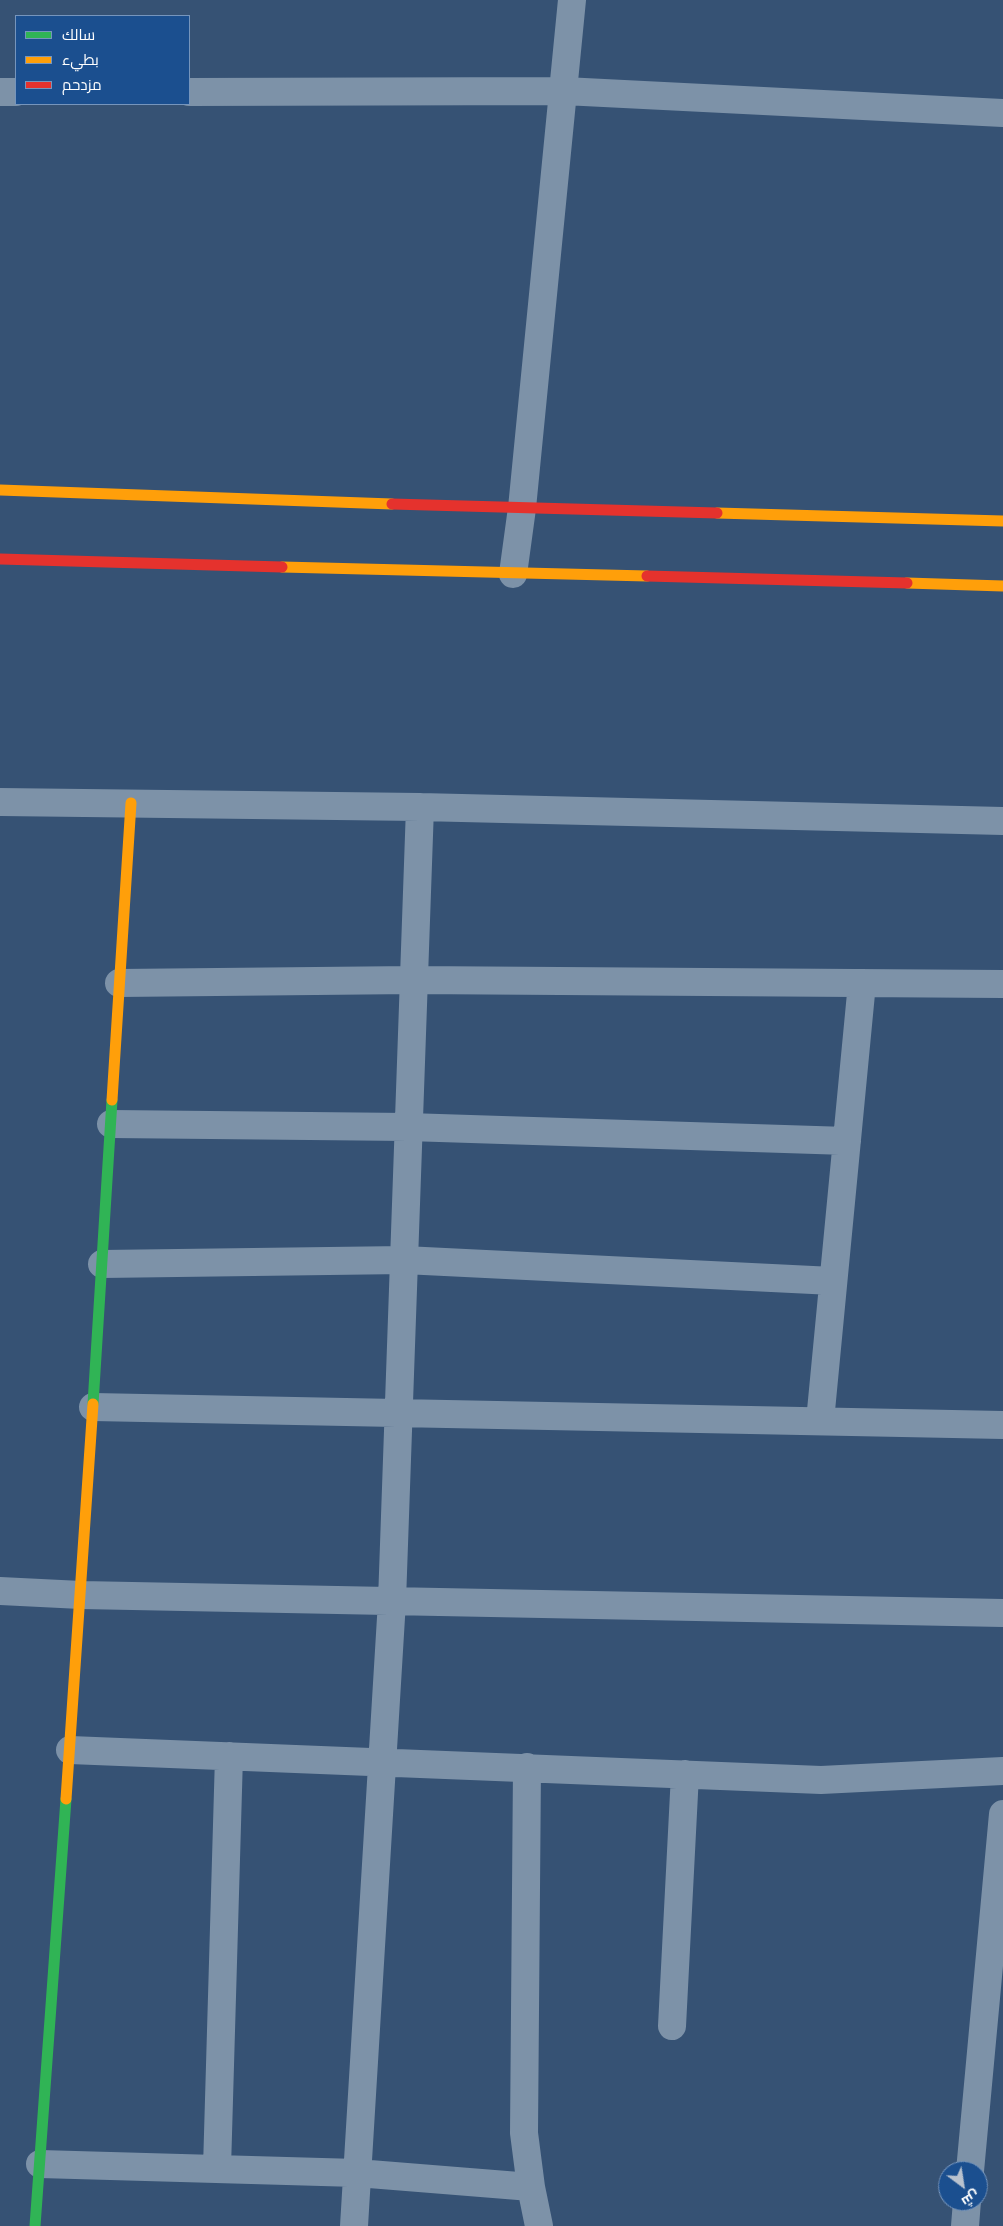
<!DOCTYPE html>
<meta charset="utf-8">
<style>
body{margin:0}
#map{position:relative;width:1003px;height:2226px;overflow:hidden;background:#365274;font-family:Figtree,Cairo,sans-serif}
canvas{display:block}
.legend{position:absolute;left:15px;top:15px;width:175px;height:90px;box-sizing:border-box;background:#1b4f8f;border:1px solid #7695bc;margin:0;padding:6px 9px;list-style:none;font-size:15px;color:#fff}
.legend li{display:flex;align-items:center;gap:10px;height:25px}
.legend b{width:25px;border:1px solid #7695bc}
.north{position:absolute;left:938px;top:2161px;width:50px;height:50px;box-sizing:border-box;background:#1b4f8f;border:1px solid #7695bc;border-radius:50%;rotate:149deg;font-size:14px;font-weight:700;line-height:20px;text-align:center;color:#fff}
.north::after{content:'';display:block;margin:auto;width:18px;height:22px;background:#b9c2ce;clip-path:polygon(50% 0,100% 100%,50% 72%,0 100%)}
</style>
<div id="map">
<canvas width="1003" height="2226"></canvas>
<ul class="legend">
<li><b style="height:6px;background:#30b455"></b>سالك</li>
<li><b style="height:6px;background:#ff9f0a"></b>بطيء</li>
<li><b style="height:6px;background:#e5322d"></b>مزدحم</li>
</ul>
<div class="north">ش</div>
</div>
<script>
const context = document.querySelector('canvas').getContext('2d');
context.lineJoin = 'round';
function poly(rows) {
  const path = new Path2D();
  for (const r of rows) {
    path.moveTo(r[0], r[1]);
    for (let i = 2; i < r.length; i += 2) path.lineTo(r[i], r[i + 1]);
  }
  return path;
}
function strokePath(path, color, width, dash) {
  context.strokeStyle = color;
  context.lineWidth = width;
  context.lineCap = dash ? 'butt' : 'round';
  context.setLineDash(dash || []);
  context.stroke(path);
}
const street = poly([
 [0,92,16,92],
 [189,92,564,91,1003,113],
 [513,574,522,508,572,0],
 [0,802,420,807,1003,821],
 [119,983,413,980,1003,984],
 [111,1124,408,1127,847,1141],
 [102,1264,404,1260,833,1281],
 [93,1407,1003,1425],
 [820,1421,862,983],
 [0,1591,81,1595,1003,1613],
 [70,1750,821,1780,1003,1771],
 [527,1767,524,2133,531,2187,539,2226],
 [672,2026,685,1774],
 [40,2164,357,2173,531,2187],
 [217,2168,229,1756],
 [970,2171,1003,1814],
 [354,2226,392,1601,420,807],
 [965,2226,967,2201]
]);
const fast = poly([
 [93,1404,112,1100],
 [35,2226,66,1799]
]);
const slow = poly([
 [0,490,392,504],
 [717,513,1003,521],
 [282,567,647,576],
 [907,583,1003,586],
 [112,1100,131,803],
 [66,1799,93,1404]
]);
const jam = poly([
 [392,504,717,513],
 [0,559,282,567],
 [647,576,907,583]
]);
strokePath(street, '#7d92a8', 28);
strokePath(fast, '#30b455', 11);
strokePath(slow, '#ff9f0a', 11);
strokePath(jam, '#e5322d', 11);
</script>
